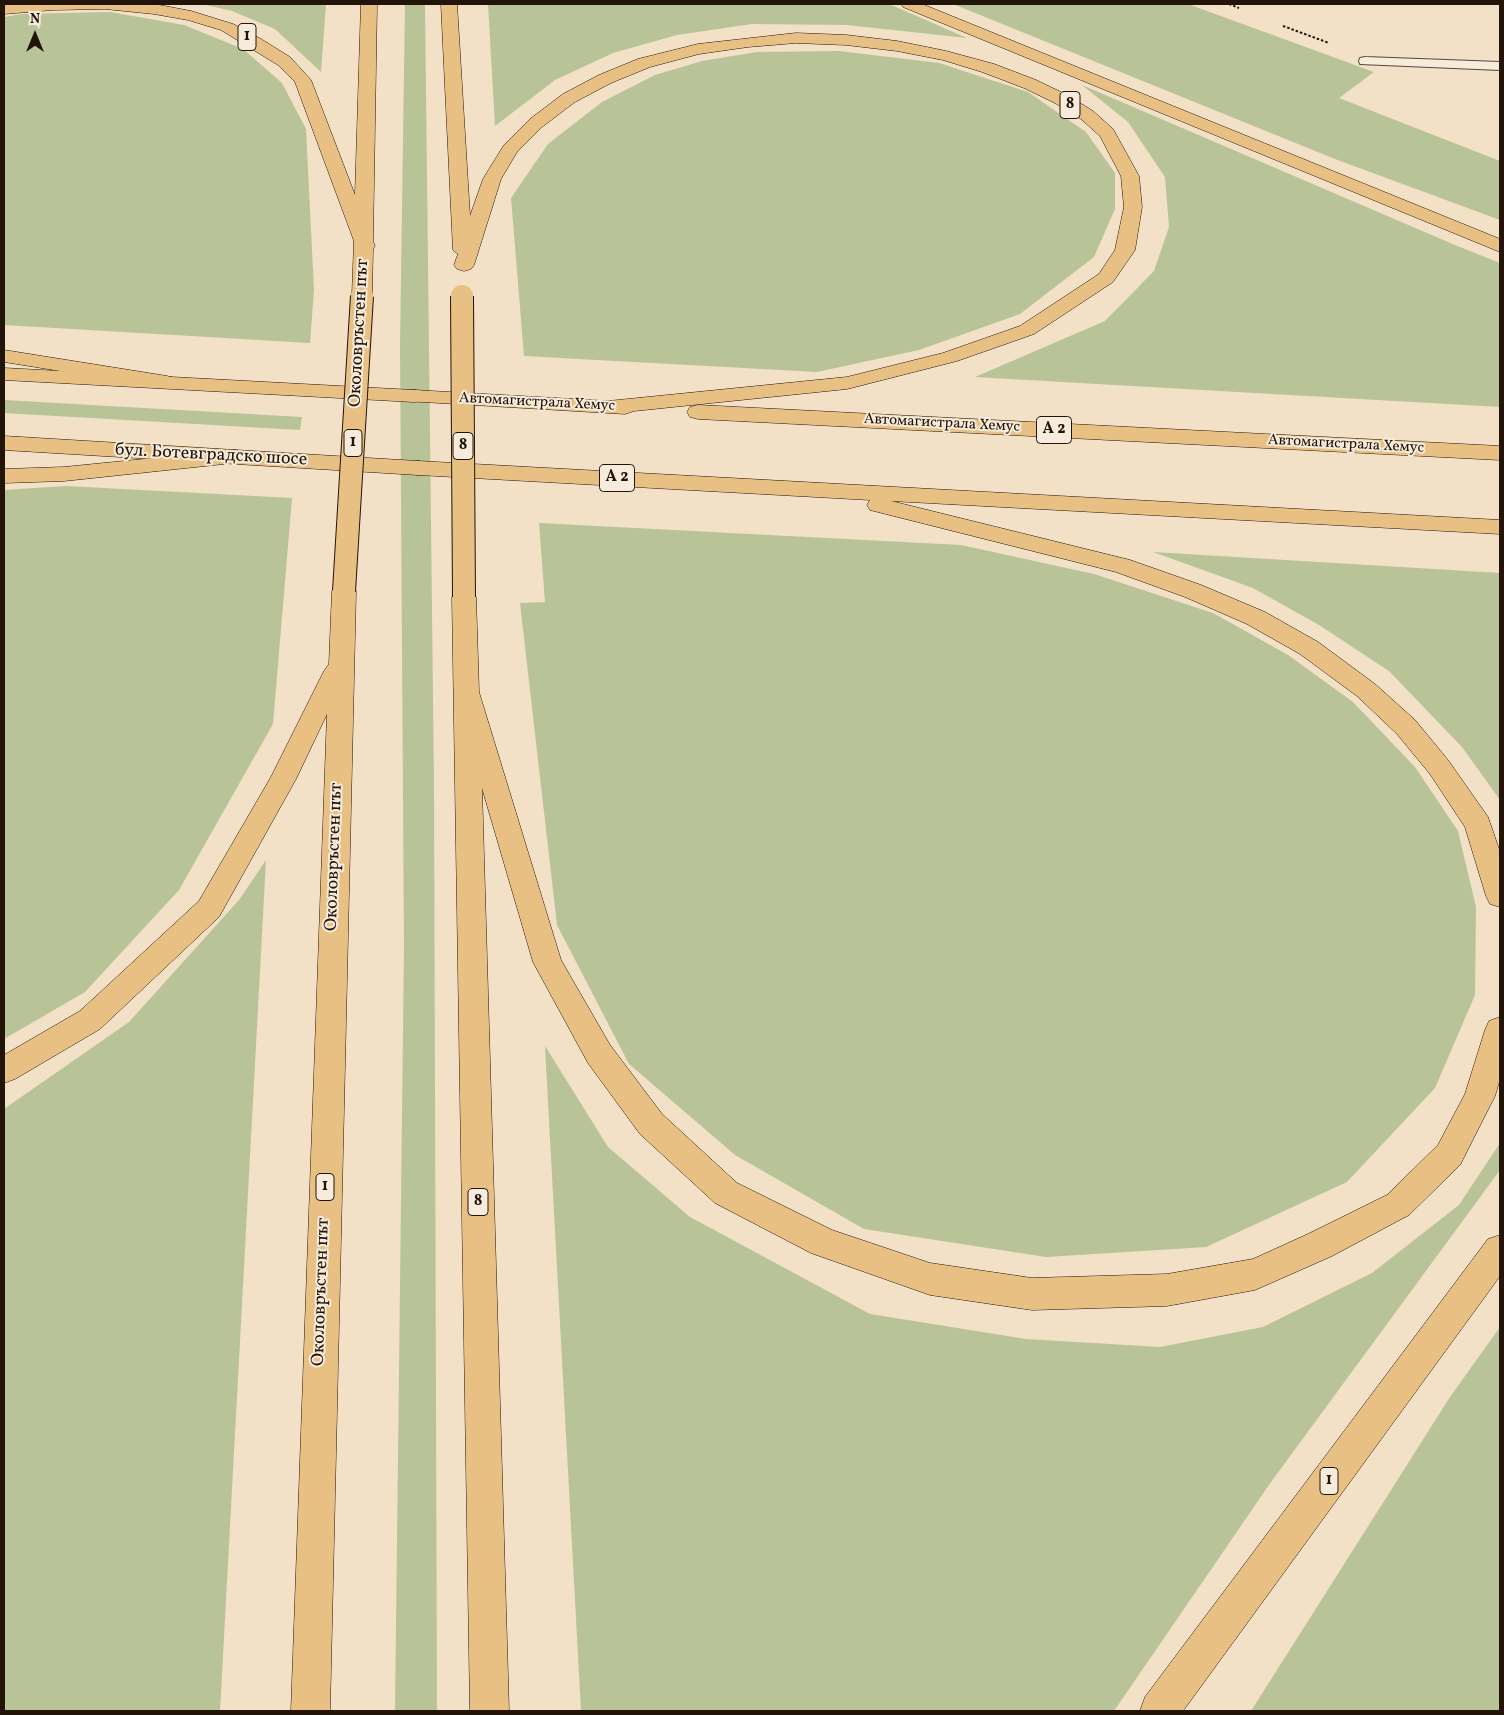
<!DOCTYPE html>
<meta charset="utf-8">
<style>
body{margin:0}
#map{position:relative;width:1504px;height:1715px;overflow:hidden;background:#f2e0c7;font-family:Vollkorn,serif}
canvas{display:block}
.frame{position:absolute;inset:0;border:5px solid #221408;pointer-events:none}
.north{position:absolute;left:10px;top:10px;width:50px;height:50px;-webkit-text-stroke:4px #f7ebdb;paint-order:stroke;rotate:0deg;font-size:14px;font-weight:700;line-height:20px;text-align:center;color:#221408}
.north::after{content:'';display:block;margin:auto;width:18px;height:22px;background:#221408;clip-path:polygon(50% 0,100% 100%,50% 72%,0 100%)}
</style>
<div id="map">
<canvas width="1504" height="1715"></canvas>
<div class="frame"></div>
<div class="north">N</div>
</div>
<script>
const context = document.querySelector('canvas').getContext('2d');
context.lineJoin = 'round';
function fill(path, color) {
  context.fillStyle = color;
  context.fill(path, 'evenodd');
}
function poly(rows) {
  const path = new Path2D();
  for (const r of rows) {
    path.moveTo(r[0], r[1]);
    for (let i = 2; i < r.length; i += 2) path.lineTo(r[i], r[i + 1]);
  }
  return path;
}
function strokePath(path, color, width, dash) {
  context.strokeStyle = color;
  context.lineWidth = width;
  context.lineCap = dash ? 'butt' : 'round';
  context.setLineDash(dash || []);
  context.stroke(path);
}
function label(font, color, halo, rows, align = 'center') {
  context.font = font + ' Vollkorn,serif';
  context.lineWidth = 4;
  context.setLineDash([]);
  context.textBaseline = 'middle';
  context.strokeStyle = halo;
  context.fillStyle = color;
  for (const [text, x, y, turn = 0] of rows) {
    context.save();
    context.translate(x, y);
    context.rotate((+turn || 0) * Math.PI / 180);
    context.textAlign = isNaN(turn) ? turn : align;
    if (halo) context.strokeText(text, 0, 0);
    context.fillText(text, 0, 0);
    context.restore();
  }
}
const green = poly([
 [202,4,326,4,321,72,275,29,232,11],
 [405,4,425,4,434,783,437,1711,395,1711,404,947,400,346],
 [488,4,889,4,967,38,847,25,752,24,677,35,613,53,555,80,495,126],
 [953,4,1188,4,1374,72,1339,98,1500,161,1500,220,1335,159],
 [110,12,184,25,243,49,282,83,306,129,314,290,310,343,4,325,4,17,22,14],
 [839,51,939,63,1028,92,1086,132,1115,173,1115,209,1094,257,1020,314,919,350,817,372,524,356,511,198,548,144,602,102,655,75,702,61,757,52],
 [1082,85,1455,245,1500,263,1500,407,975,377,1105,321,1154,271,1169,227,1165,177,1128,122],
 [4,400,302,417,300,430,4,413],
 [66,486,292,498,273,724,179,890,85,992,4,1039,4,490],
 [539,523,961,545,1094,574,1213,613,1288,655,1353,702,1415,767,1458,831,1476,907,1475,995,1435,1088,1347,1182,1206,1247,1046,1257,864,1229,735,1155,629,1064,557,925,520,603,545,602],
 [1153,552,1500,573,1500,800,1462,747,1389,671,1319,625,1253,588],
 [266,860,220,1711,4,1711,4,1109,129,1022,239,900],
 [545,1046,608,1147,690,1217,870,1314,1026,1339,1160,1347,1263,1327,1372,1273,1459,1205,1500,1143,1500,1170,1271,1482,1114,1711,581,1711],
 [1500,1327,1500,1711,1251,1711,1450,1397]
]);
const path = poly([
 [1229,4,1239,8],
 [1283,26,1329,43]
]);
const lane = poly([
 [1365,57,1500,62,1500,70,1360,64,1359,61,1360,58,1365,57]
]);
const primary = poly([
 [4,368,414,390,422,391,425,396,422,401,414,402,4,380,4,368],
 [4,436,418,461,426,463,429,468,426,473,418,475,4,450,4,436]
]);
const highway = poly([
 [4,4,154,4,191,11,233,24,261,39,290,57,311,80,355,195,361,4,377,4,373,241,375,246,373,249,372,295,369,299,362,301,355,299,352,295,354,241,295,82,278,65,221,30,188,20,154,14,105,9,53,10,4,14,4,4],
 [441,4,457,4,470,216,483,179,504,145,530,119,563,94,599,75,638,59,698,44,796,33,846,35,897,41,946,51,994,64,1036,80,1067,95,1093,111,1113,129,1139,176,1142,207,1135,250,1113,282,1034,334,957,361,847,389,634,411,625,414,406,401,403,396,406,391,414,390,608,401,847,377,943,353,1020,326,1099,274,1115,250,1124,207,1121,176,1100,136,1081,119,1055,103,1024,88,982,72,943,60,897,51,846,45,796,43,748,47,699,54,650,67,611,83,575,102,542,127,517,152,501,179,474,265,471,269,464,271,457,269,454,265,458,254,453,250,441,4],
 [901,4,922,4,1500,239,1500,252,903,7,901,4],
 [4,350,167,376,174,378,178,382,174,386,167,388,4,362,4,350],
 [698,405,1500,446,1500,460,698,419,690,417,687,412,690,407,698,405],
 [235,450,243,452,246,457,243,462,64,481,4,483,4,469,64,467,235,450],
 [418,461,1500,520,1500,534,891,501,1130,560,1201,585,1265,612,1318,642,1375,684,1415,720,1448,760,1488,817,1500,852,1500,907,1490,904,1486,896,1465,827,1430,774,1397,734,1357,696,1300,654,1247,624,1185,597,1116,572,870,510,867,505,870,500,418,475,410,473,407,468,410,463,418,461],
 [344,583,352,585,356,591,330,1711,291,1711,327,714,296,779,219,917,100,1029,15,1079,4,1083,4,1055,80,1011,199,901,271,777,324,671,329,664,332,591,336,585,344,583],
 [464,589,472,591,476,597,479,692,561,960,610,1045,662,1114,737,1183,832,1230,930,1263,1032,1278,1167,1274,1253,1259,1308,1234,1387,1195,1438,1145,1465,1094,1485,1030,1489,1021,1500,1017,1500,1079,1495,1096,1460,1165,1409,1215,1332,1256,1255,1290,1167,1306,1032,1310,930,1295,811,1253,715,1203,640,1134,588,1063,533,962,482,788,509,1711,470,1711,452,597,456,591,464,589],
 [1500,1235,1500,1276,1183,1711,1140,1711,1145,1697,1488,1239,1500,1235]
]);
const highwayBridgeFar1 = poly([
 [362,297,362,295]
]);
const highwayBridge = poly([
 [462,296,464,597],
 [344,591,362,296]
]);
const farStreetnames = [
 ["Автомагистрала Хемус",537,403,3],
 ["Автомагистрала Хемус",942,424,3],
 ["Автомагистрала Хемус",1346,445,3]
];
const shields = [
 [247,37,18],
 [1070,105,20],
 [1054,430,35],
 [353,443,18],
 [463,446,20],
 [617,478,35],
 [325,1187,18],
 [478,1202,20],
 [1329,1481,18]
];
const shieldNames = [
 ["1",247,37],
 ["8",1070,105],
 ["A 2",1054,430],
 ["1",353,443],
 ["8",463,446],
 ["A 2",617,478],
 ["1",325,1187],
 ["8",478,1202],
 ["1",1329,1481]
];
const streetNames = [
 ["Околовръстен път",360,333,-87],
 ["бул. Ботевградско шосе",211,456,3],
 ["Околовръстен път",335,857,-88],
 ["Околовръстен път",322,1292,-88]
];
fill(green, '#b8c398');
strokePath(lane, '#564738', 2);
strokePath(primary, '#221408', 1);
strokePath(highway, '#221408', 1);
strokePath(path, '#221408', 2, [2.5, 2]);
fill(lane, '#f7ebdb');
fill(primary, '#e9c084');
fill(highway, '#e9c084');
strokePath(highwayBridgeFar1, '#221408', 19, []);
strokePath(highwayBridge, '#221408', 24, []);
strokePath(highwayBridgeFar1, '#e9c084', 18);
strokePath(highwayBridge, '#e9c084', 22);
label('15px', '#221408', '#f7ebdb', farStreetnames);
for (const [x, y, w] of shields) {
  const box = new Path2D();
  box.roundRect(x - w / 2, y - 13.5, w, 27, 4);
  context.fillStyle = '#f7ebdb';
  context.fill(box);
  strokePath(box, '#221408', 1);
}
label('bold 16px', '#221408', null, shieldNames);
label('18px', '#221408', '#f7ebdb', streetNames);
</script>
